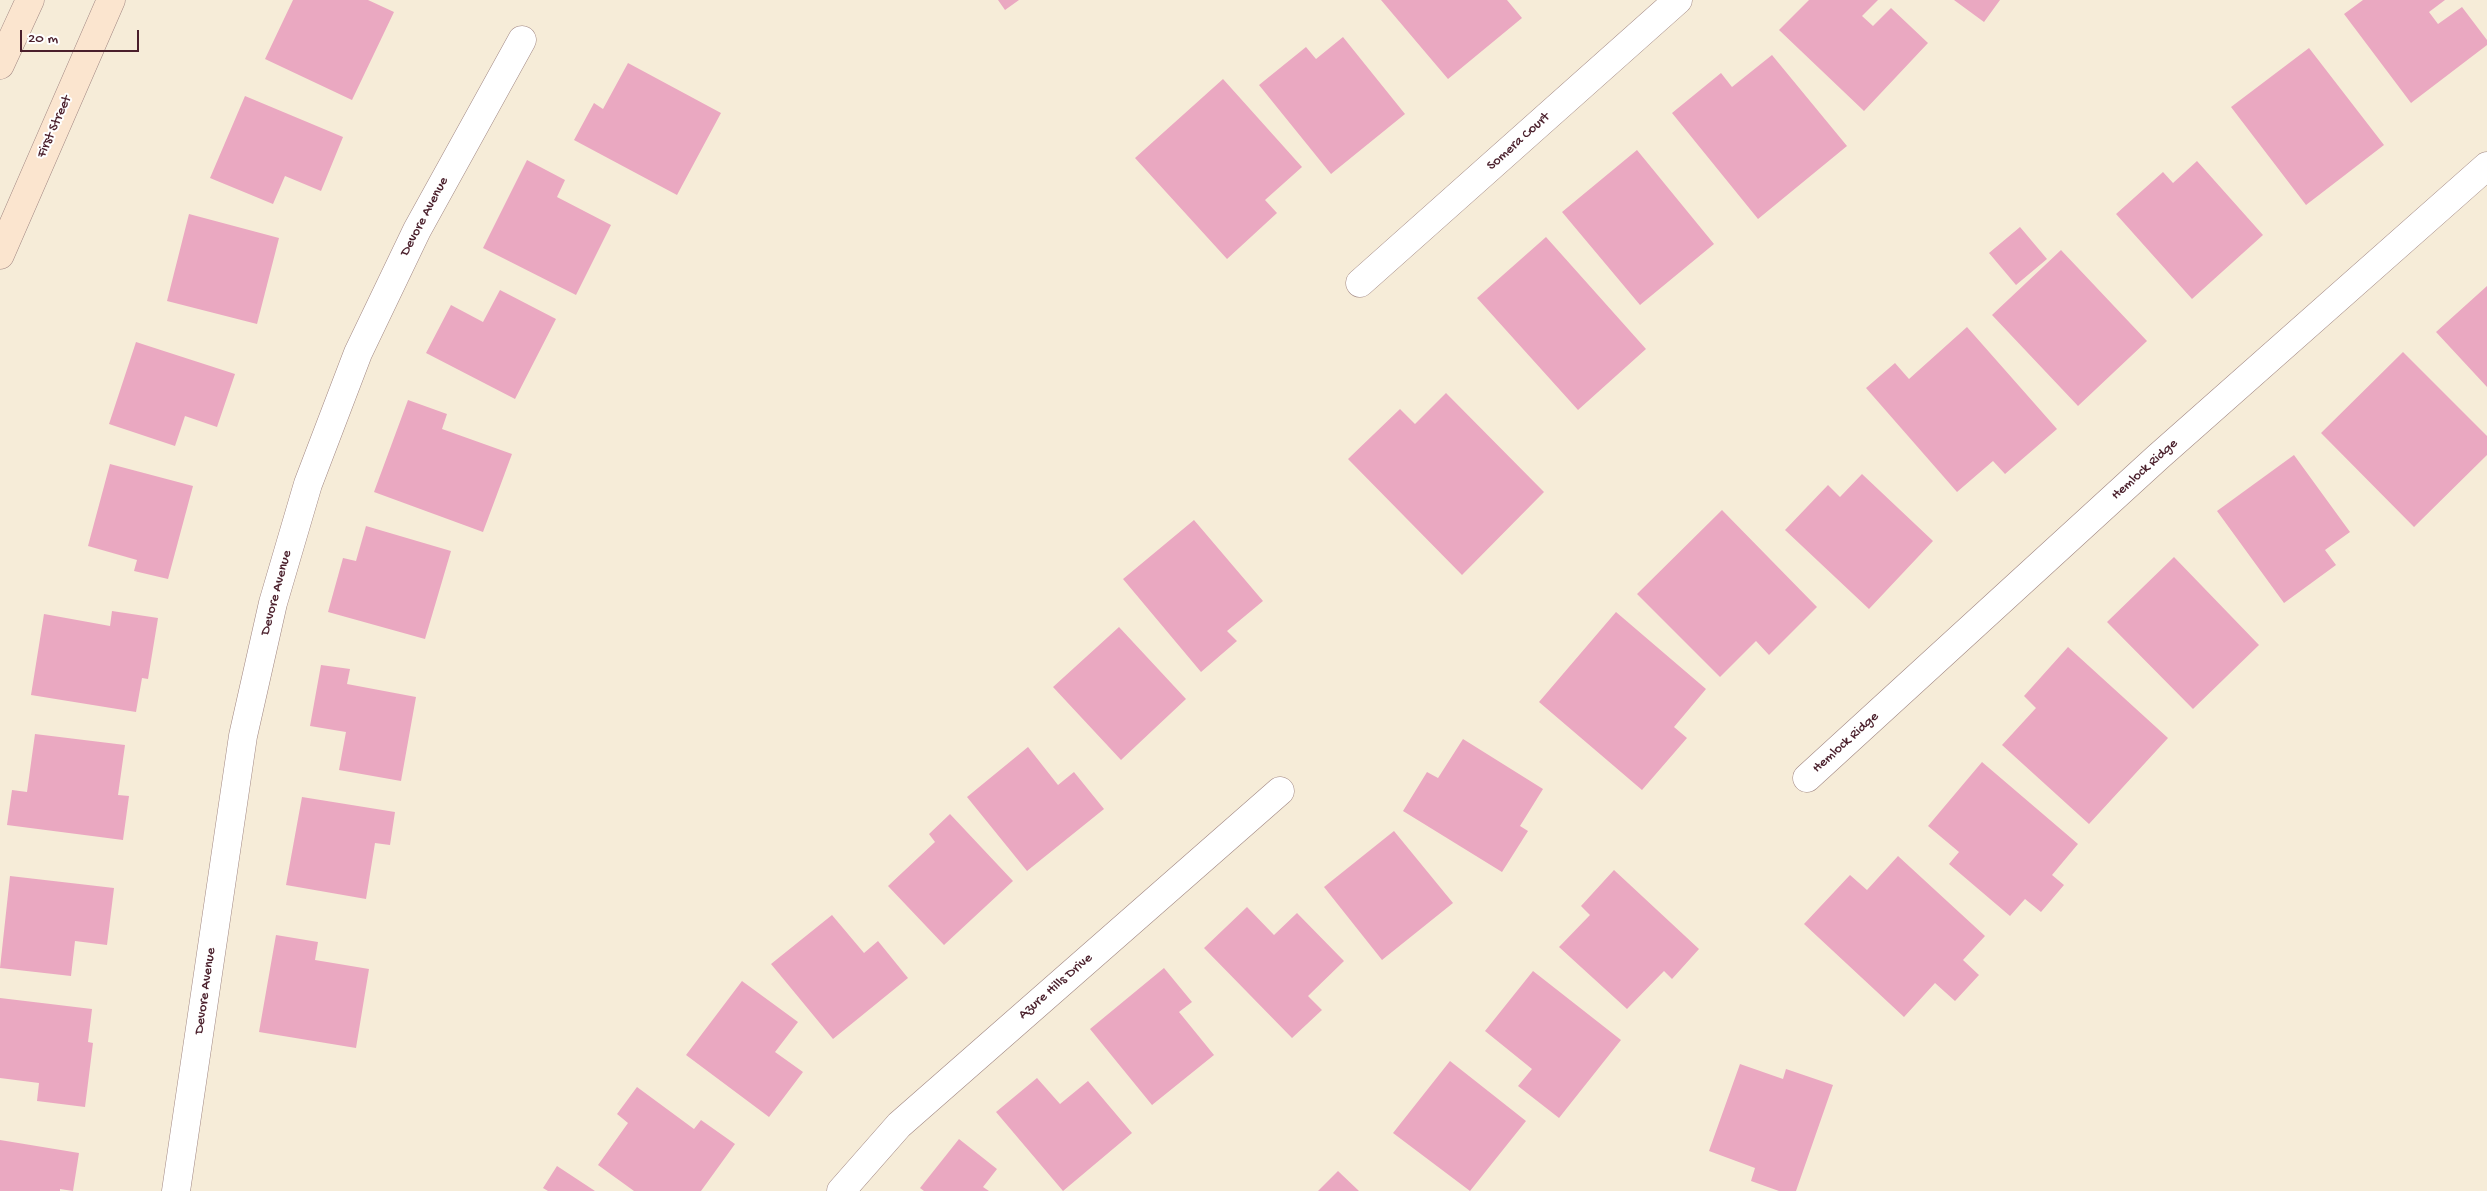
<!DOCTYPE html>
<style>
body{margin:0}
#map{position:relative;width:2487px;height:1191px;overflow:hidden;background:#f6ecd8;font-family:"Gochi Hand",sans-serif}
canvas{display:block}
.scale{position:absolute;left:20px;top:30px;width:119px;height:22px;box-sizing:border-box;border:2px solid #4a1f2b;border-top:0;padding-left:6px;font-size:15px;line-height:18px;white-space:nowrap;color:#4a1f2b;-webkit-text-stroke:4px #fff;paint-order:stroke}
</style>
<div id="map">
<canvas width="2487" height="1191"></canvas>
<div class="scale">20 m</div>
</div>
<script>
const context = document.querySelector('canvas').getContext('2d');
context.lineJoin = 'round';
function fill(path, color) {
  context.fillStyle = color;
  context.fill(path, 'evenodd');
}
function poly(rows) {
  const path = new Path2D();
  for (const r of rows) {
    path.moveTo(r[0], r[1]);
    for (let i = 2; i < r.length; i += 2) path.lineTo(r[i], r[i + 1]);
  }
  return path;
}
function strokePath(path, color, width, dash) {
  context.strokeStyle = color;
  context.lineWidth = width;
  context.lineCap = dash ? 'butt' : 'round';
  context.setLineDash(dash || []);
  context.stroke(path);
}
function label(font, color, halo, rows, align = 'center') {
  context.font = font + ' "Gochi Hand",sans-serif';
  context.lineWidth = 4;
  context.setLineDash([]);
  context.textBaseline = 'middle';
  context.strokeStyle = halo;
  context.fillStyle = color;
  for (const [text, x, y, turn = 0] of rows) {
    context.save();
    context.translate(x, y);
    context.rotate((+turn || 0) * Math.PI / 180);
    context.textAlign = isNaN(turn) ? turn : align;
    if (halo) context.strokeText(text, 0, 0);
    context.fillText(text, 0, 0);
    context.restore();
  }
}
const building = poly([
 [293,0,368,0,394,12,352,100,265,59],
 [998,0,1019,0,1005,10],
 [1381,0,1507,0,1522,18,1448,79],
 [1809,0,1878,0,1862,16,1873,26,1891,8,1928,43,1864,111,1779,30],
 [1954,0,2000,0,1984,22],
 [2363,0,2445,0,2429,12,2438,24,2462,7,2487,40,2487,45,2411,103,2344,14],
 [1343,37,1405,114,1331,174,1259,85,1306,47,1316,59],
 [2309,48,2384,145,2306,205,2231,107],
 [1772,55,1847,146,1758,219,1672,113,1721,73,1732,87],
 [628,63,721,113,677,195,574,140,594,103,603,109],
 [1223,79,1302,167,1265,200,1277,213,1227,259,1135,158],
 [245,96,343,137,321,191,285,176,273,204,210,178],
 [1637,150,1714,244,1640,305,1562,212],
 [527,160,565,180,557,197,611,225,576,295,483,248],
 [2197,161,2263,235,2192,299,2116,214,2163,172,2173,183],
 [189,214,279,238,257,324,167,301],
 [2020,227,2047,259,2016,285,1989,253],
 [1546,237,1646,349,1578,410,1477,298],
 [2061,250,2147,341,2078,406,1992,315],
 [2487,286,2487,387,2436,332],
 [500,290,556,319,515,399,426,353,451,305,483,322],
 [1967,327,2057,429,2005,474,1993,461,1957,492,1866,388,1895,363,1909,379],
 [136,342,235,374,217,427,185,416,175,446,109,424],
 [2403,352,2487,436,2487,455,2414,527,2321,433],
 [1446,393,1544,492,1462,575,1348,459,1400,409,1415,424],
 [408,400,447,414,442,429,512,454,483,532,374,492],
 [2294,455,2350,532,2325,550,2336,565,2284,603,2217,511],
 [110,464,193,486,168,579,134,571,137,560,88,546],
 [1862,474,1933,541,1869,609,1785,530,1828,485,1840,497],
 [1722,510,1817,607,1769,655,1756,641,1720,677,1637,594],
 [1194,520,1263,601,1227,631,1237,641,1201,672,1123,579],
 [366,526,451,551,425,639,328,612,343,558,356,561],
 [2174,557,2259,645,2193,709,2107,622],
 [112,611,158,618,148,679,142,678,136,712,31,695,44,614,110,626],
 [1616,612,1706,689,1674,727,1687,738,1642,790,1539,702],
 [1119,627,1186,699,1121,760,1053,687],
 [2068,647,2168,738,2089,824,2002,745,2036,708,2024,696],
 [321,665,350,669,347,684,416,697,401,781,339,770,346,732,310,726],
 [35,734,125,745,118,795,129,796,123,840,7,825,12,790,27,792],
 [1463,739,1543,789,1520,826,1528,831,1502,872,1403,811,1427,772,1438,778],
 [1028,747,1058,785,1074,772,1104,809,1027,871,967,797],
 [1982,762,2078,844,2052,875,2064,885,2041,912,2025,899,2010,916,1949,864,1959,852,1928,826],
 [302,797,395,812,390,845,375,843,366,899,286,885],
 [950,814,1013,881,944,945,888,886,935,842,929,834],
 [1394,831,1453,903,1382,960,1324,887],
 [1898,856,1985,936,1963,960,1979,975,1955,1001,1935,983,1904,1017,1804,924,1850,875,1867,890],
 [1614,870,1699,949,1672,979,1664,971,1627,1009,1559,947,1590,915,1581,906],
 [10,876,114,888,107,945,75,941,71,976,0,968],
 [1247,907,1274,935,1297,913,1344,961,1308,996,1322,1010,1292,1038,1204,948],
 [832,915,864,953,878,941,908,978,833,1039,771,964],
 [276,935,318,942,315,960,369,969,356,1048,259,1032],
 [1164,968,1192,1002,1179,1012,1214,1055,1152,1105,1090,1029],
 [1533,971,1621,1040,1559,1118,1518,1086,1532,1069,1485,1031],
 [742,981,798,1022,775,1052,803,1072,769,1117,686,1055],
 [0,998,92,1009,88,1042,93,1043,85,1107,37,1101,39,1083,0,1078],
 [1450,1061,1526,1121,1470,1191,1393,1133],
 [1740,1064,1783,1079,1786,1069,1833,1085,1796,1191,1779,1191,1751,1181,1755,1168,1709,1151],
 [1037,1078,1060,1104,1088,1081,1132,1133,1063,1191,996,1112],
 [637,1087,694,1129,701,1120,735,1144,701,1191,634,1191,598,1165,628,1123,617,1114],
 [959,1139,997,1169,983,1187,989,1191,924,1191,920,1188],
 [0,1140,79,1153,73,1191,60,1189,60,1191,0,1191],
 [557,1166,595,1191,548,1191,543,1188],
 [1338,1171,1359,1191,1318,1191]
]);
const minor = poly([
 [1360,283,1678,0],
 [1807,778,2158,457,2487,166],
 [176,1191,243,736,273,603,308,484,358,353,417,230,522,40],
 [841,1191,899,1125,1280,791]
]);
const secondary = poly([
 [0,65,30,0],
 [0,255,111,0]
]);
const streetNames = [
 ["First Street",55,127,-66],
 ["Somera Court",1519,142,-42],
 ["Devore Avenue",425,217,-62],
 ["Hemlock Ridge",2145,470,-42],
 ["Devore Avenue",277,593,-75],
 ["Hemlock Ridge",1846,743,-42],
 ["Azure Hills Drive",1056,987,-41],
 ["Devore Avenue",206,991,-82]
];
fill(building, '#eaa8c1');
strokePath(minor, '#a08682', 29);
strokePath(secondary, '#a08682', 29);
strokePath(minor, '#fff', 28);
strokePath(secondary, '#fbe5cf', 28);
label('14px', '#4a1f2b', '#fff', streetNames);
</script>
